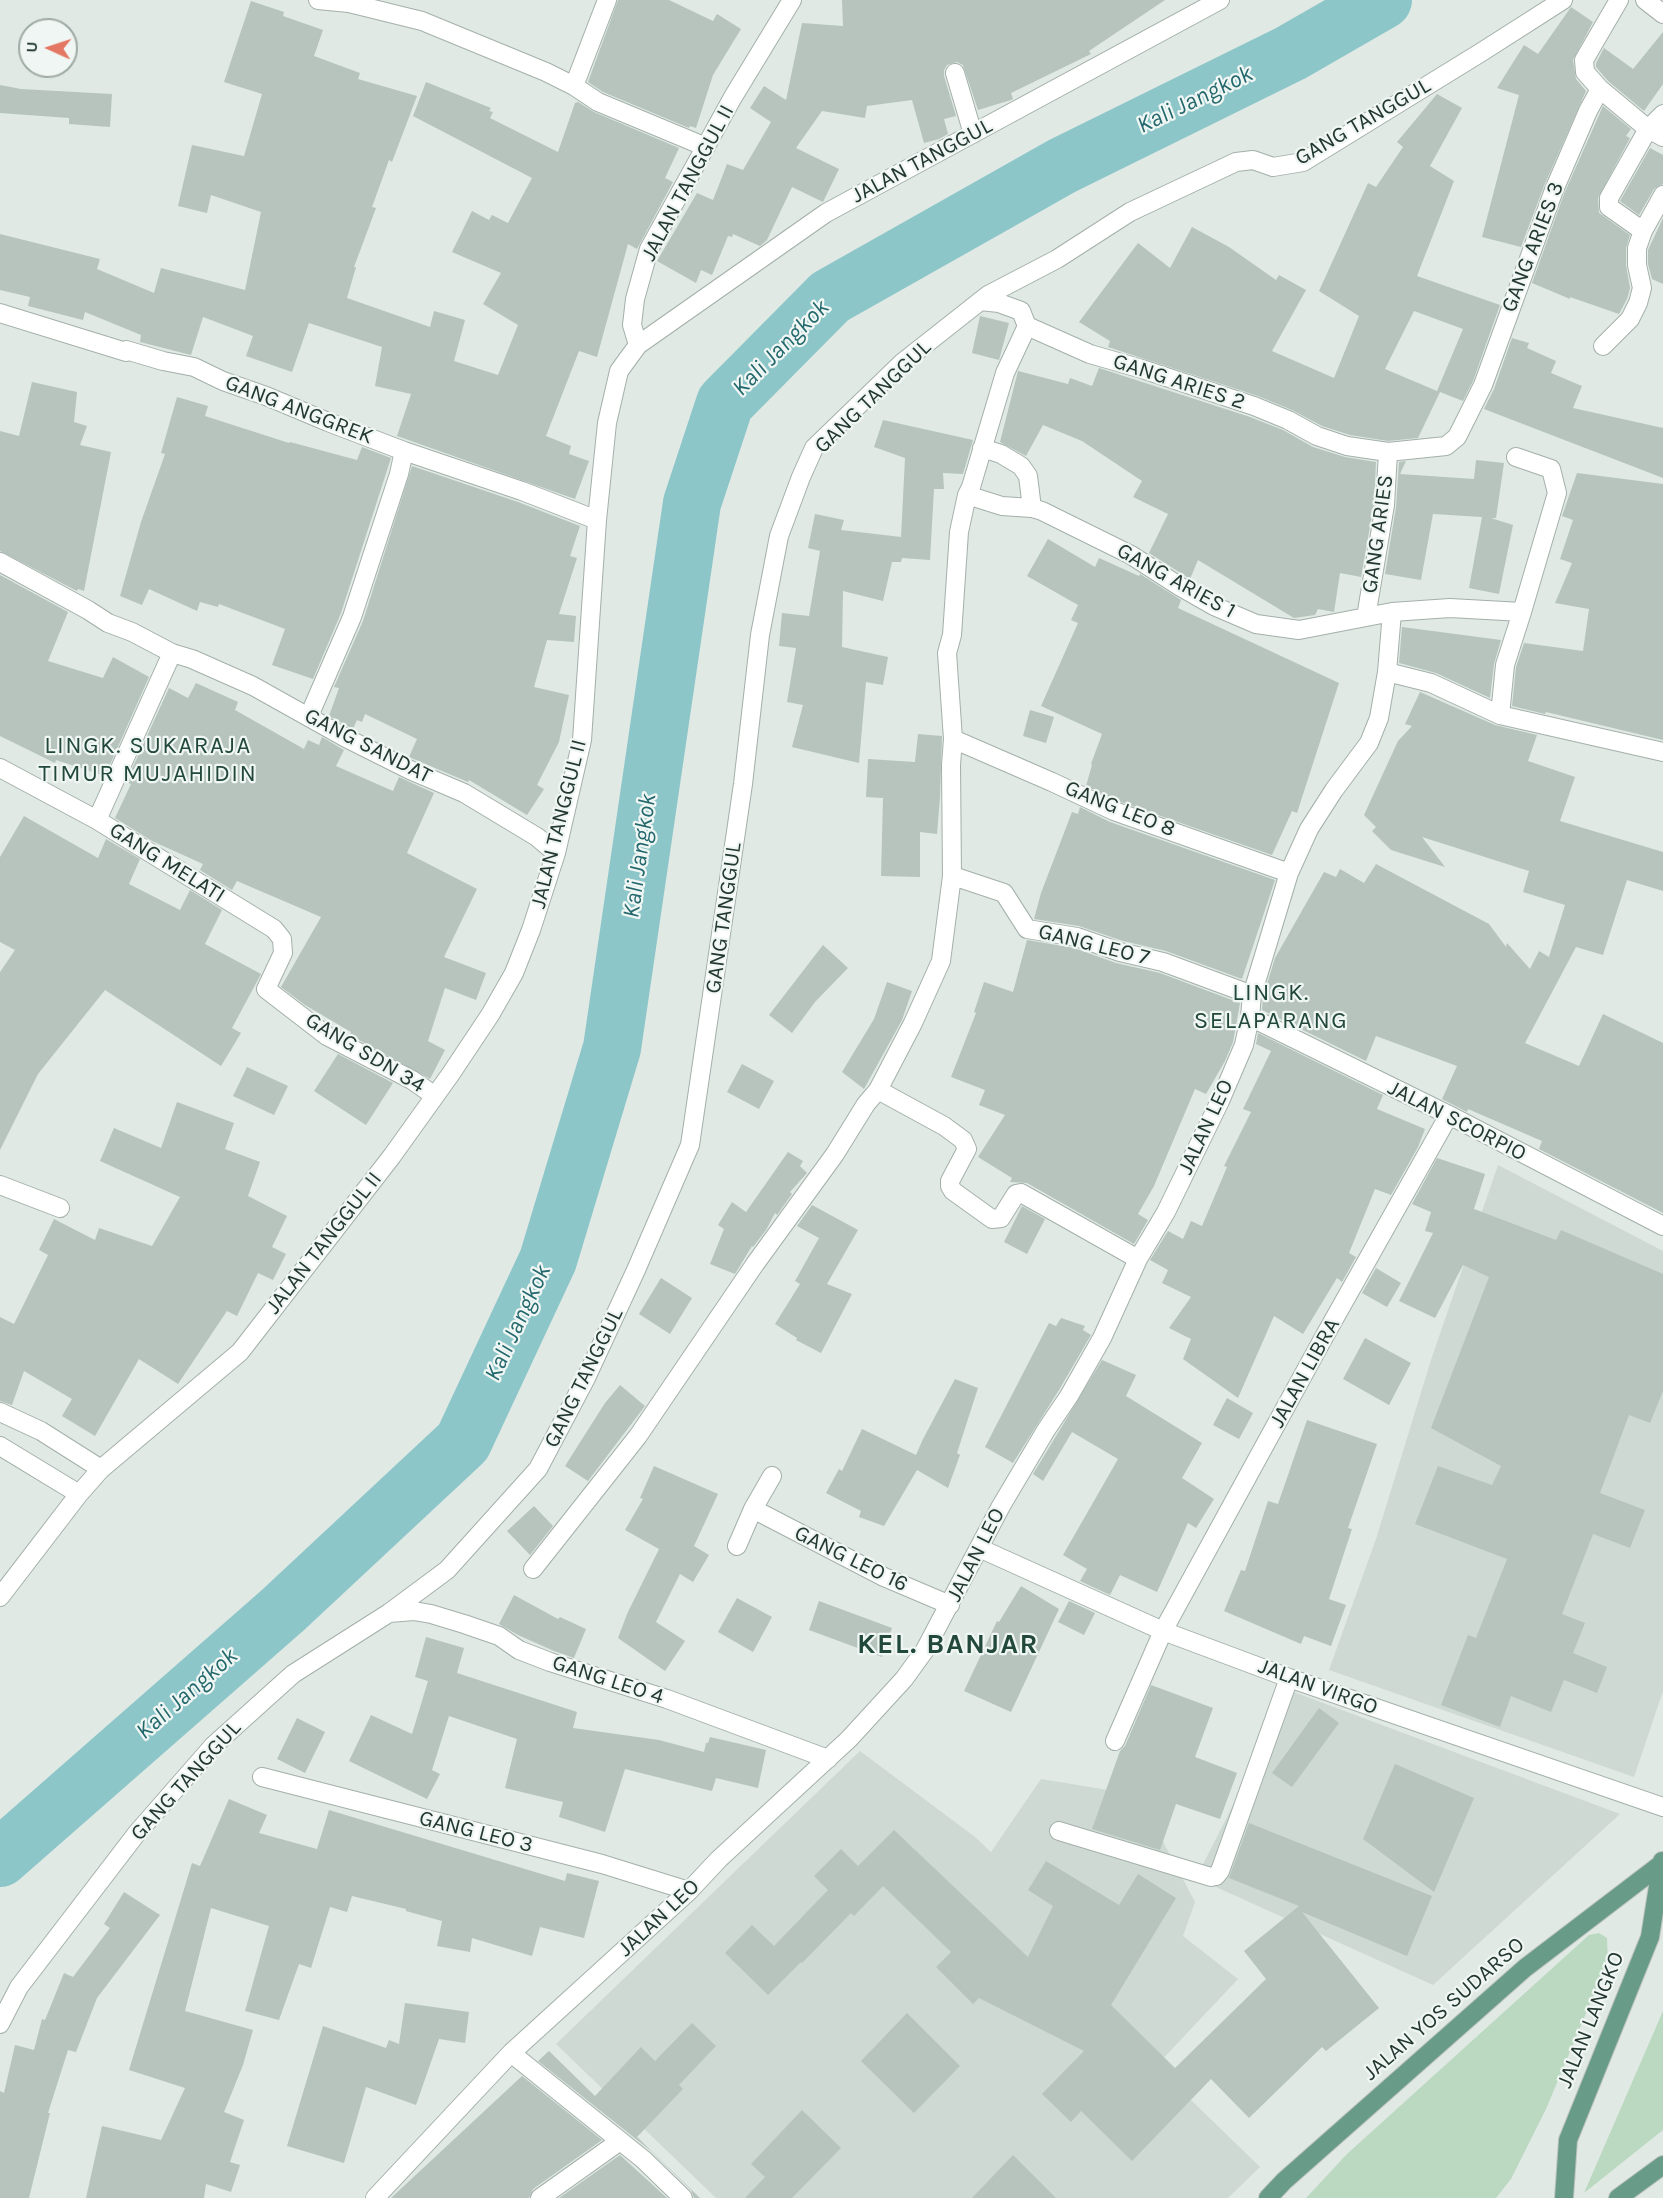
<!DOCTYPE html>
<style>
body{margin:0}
#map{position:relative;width:1663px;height:2198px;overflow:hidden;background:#e0e9e4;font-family:Karla,sans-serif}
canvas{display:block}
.north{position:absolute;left:18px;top:18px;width:60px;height:60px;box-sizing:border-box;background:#f0f6f3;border:2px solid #9eaaa5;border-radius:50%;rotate:273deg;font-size:16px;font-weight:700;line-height:24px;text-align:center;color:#233830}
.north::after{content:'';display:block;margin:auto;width:21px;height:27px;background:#e47764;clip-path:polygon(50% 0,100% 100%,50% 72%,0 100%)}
</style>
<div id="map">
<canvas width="1663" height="2198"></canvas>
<div class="north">U</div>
</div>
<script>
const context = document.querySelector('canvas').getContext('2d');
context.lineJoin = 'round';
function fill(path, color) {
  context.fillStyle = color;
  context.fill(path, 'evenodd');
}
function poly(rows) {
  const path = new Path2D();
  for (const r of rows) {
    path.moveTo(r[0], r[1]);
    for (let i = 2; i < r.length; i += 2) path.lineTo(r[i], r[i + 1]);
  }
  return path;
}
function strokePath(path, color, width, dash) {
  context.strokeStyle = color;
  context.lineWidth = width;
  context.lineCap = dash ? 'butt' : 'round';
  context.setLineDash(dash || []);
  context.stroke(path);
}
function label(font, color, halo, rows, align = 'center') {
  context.font = font + ' Karla,sans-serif';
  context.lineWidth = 4.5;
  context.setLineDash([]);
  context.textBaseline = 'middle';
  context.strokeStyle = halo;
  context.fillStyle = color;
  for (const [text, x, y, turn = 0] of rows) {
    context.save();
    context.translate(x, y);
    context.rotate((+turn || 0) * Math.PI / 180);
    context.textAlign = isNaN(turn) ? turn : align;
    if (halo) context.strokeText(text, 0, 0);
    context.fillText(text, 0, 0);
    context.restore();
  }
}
const built = poly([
 [1498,1165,1663,1251,1663,1691,1634,1777,1329,1670,1376,1539,1431,1360],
 [1291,1691,1620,1814,1433,1985,1196,1878],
 [860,1751,975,1837,991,1852,1041,1779,1114,1791,1159,1834,1195,1902,1183,1936,1238,1979,1156,2066,1260,2167,1228,2198,716,2198,556,2044]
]);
const green = poly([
 [1599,1933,1607,1938,1608,1961,1546,2109,1511,2179,1496,2198,1306,2198,1347,2154,1589,1935],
 [1663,2011,1663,2130,1584,2193]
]);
const river = poly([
 [0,1858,283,1610,463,1442,548,1260,612,1048,692,503,725,403,830,297,1062,166,1291,53,1383,0]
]);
const building = poly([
 [618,0,669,0,713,21,717,14,741,29,713,75,696,128,690,126,689,128,603,92,588,82],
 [842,0,1165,0,1089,51,1091,54,1011,93,1013,99,1011,100,978,110,963,65,957,62,947,65,944,70,944,76,956,116,944,119,948,134,939,139,924,143,912,100,867,106,865,118,822,111,796,148,839,169,823,202,792,187,767,240,760,246,733,234,732,237,728,236,712,275,701,270,696,283,657,261,697,193,713,200,727,164,743,170,771,122,750,108,764,86,786,100,802,23,843,26],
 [251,1,284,12,283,16,323,30,314,56,360,73,358,79,417,96,392,162,389,160,372,207,376,208,354,267,356,267,347,298,430,327,434,311,465,320,454,361,498,375,518,325,483,304,501,273,452,252,472,211,489,220,492,215,508,223,532,178,413,116,426,82,491,108,489,111,493,112,490,118,558,152,575,103,578,102,594,112,679,148,665,178,673,182,637,249,628,244,597,357,579,351,546,436,571,446,569,454,589,461,575,499,397,436,411,394,375,386,382,347,309,323,292,372,246,356,253,336,203,317,191,355,140,342,141,335,85,312,83,320,28,306,30,297,0,290,0,234,100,259,97,269,154,293,161,268,245,290,261,212,211,195,207,213,178,206,192,145,244,156,262,94,224,82],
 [1571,7,1593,22,1573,60,1576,79,1586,91,1544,186,1521,247,1482,237,1519,95,1497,88,1524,45,1538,54],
 [1663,32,1663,84,1644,111,1608,81,1596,67,1596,63,1604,48,1633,69],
 [0,85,21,89,112,94,110,127,69,124,69,118,0,113],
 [1437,94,1462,108,1430,166,1454,181,1417,276,1500,305,1473,381,1463,401,1440,392,1418,438,1388,441,1350,435,1322,426,1292,410,1258,396,1108,347,1110,341,1079,322,1138,243,1170,268,1192,227,1229,247,1276,280,1279,275,1306,290,1272,351,1334,378,1359,316,1319,291,1368,183,1376,187,1403,147,1397,142],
 [1414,311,1463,329,1437,391,1385,369],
 [1603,106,1631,129,1626,136,1630,138,1598,198,1599,213,1630,235,1626,248,1626,265,1630,288,1627,299,1619,314,1570,297,1570,299,1532,283,1564,194],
 [1650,148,1663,155,1663,184,1654,189,1639,215,1620,201],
 [1663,218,1663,284,1652,279,1648,264,1648,250],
 [980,316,1009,323,999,360,972,353],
 [1512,338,1529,343,1527,348,1556,361,1551,373,1582,386,1573,408,1663,428,1663,478,1484,409,1494,389],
 [1099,368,1250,417,1283,430,1313,447,1345,457,1376,462,1374,504,1361,577,1340,573,1334,612,1318,609,1315,615,1294,618,1198,560,1190,579,1149,553,1168,514,1133,497,1142,481,1082,441,1043,425,1026,456,1000,442,1018,371,1068,384,1070,378,1092,386],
 [32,382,77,392,74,422,87,426,80,445,111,452,84,591,78,589,77,591,0,551,0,431,19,436],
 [177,397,208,406,205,416,289,443,290,442,357,460,362,447,391,458,341,613,313,679,272,665,285,629,219,604,218,607,200,602,197,611,149,589,142,605,120,596,141,522,165,454,161,453],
 [883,420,973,440,963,474,943,473,944,489,934,489,930,560,902,558,901,562,892,562,883,601,843,591,842,647,888,657,883,685,866,682,859,763,792,747,803,705,787,702,796,648,779,646,782,613,809,616,820,551,808,548,815,514,844,520,841,530,901,537,905,458,874,447],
 [1476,460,1504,463,1496,518,1491,518,1513,525,1499,594,1469,588,1482,517,1433,514,1421,580,1385,574,1396,507,1399,462,1406,461,1400,474,1474,479],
 [412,466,518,502,580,526,570,556,577,558,559,614,576,616,574,642,547,640,534,687,569,695,559,742,537,785,544,789,527,815,469,780,468,782,409,757,417,739,365,714,362,722,357,720,353,729,329,716,339,688,334,687,363,621],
 [1577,473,1663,484,1663,740,1546,712,1545,714,1512,706,1516,667,1524,643,1583,651,1589,609,1555,603,1572,563,1560,559,1573,520,1562,516],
 [1048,539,1095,567,1099,558,1139,576,1140,574,1181,600,1178,608,1339,683,1297,813,1292,811,1272,855,1118,801,1086,786,1092,765,1091,764,1102,734,1041,706,1078,623,1071,620,1078,605,1027,576],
 [0,575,68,612,48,661,103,678,113,657,149,677,105,776,56,760,55,763,0,736],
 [1402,627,1501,640,1494,664,1490,698,1436,673,1399,663],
 [196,683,238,702,235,710,304,749,308,740,319,745,322,737,344,750,336,766,393,791,399,777,434,793,407,853,477,889,444,957,486,973,476,1000,445,988,428,1041,445,1050,430,1079,350,1035,351,1032,305,1005,281,987,321,917,237,881,232,890,200,870,203,864,152,841,115,818,131,784,126,782,169,688,188,698],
 [1420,692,1495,725,1537,735,1528,761,1575,777,1560,821,1663,852,1663,891,1627,880,1603,955,1576,947,1525,1043,1579,1066,1603,1014,1663,1043,1663,1213,1539,1149,1542,1141,1468,1109,1467,1112,1442,1099,1457,1066,1376,1036,1366,1061,1262,1010,1263,997,1275,958,1324,872,1336,877,1340,869,1364,883,1376,864,1489,924,1506,947,1507,943,1530,969,1539,951,1549,957,1565,905,1523,892,1529,871,1422,837,1445,867,1391,850,1372,831,1376,827,1364,815,1398,741,1412,726,1405,724],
 [1030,710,1054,717,1046,743,1023,736],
 [918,734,942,736,940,797,937,834,920,832,920,877,881,876,883,798,866,797,868,759,915,762],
 [1080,807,1110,822,1275,880,1242,979,1166,951,1123,941,1079,926,1034,919,1041,893,1072,812,1078,814],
 [24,816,98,858,106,839,140,859,129,884,180,910,190,890,222,910,205,944,261,974,232,1028,241,1033,221,1066,105,990,38,1074,0,1150,0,972,15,950,0,942,0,857],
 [1027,940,1074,948,1116,963,1160,973,1240,1003,1233,1042,1225,1061,1206,1094,1195,1089,1154,1186,1138,1214,1148,1220,1134,1244,1027,1183,1010,1182,1012,1178,978,1157,1005,1115,979,1105,985,1090,951,1077,976,1013,974,1012,984,982,1013,992],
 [823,945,848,968,815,1002,792,1033,769,1015],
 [887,982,912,991,902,1020,864,1089,842,1072,874,1019],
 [1258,1033,1383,1095,1377,1109,1425,1129,1418,1147,1391,1195,1375,1189,1349,1253,1356,1257,1342,1282,1337,1278,1303,1334,1274,1316,1238,1398,1183,1359,1191,1339,1169,1328,1191,1297,1162,1283,1168,1270,1150,1260,1168,1231,1183,1239,1191,1221,1202,1226,1227,1167,1224,1166,1251,1112,1243,1109,1271,1051,1256,1044],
 [338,1054,393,1083,366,1125,314,1091],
 [742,1064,774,1081,759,1109,727,1092],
 [247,1067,288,1086,274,1115,233,1096],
 [177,1102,234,1123,225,1149,260,1162,248,1196,287,1216,272,1247,286,1254,273,1280,258,1273,237,1316,227,1311,178,1384,139,1359,95,1436,62,1416,72,1399,24,1371,12,1405,0,1401,0,1317,14,1324,48,1255,39,1250,54,1219,95,1240,99,1228,152,1246,180,1197,100,1161,114,1128,161,1148],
 [788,1152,803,1161,800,1166,807,1173,790,1192,792,1194,777,1215,775,1213,766,1230,753,1247,752,1246,735,1274,710,1264,724,1229,718,1225,732,1202,746,1212],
 [1437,1158,1485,1174,1474,1209,1556,1240,1561,1230,1663,1274,1663,1391,1650,1423,1629,1415,1600,1493,1645,1510,1630,1548,1593,1534,1562,1614,1585,1623,1573,1653,1607,1667,1597,1693,1564,1680,1551,1712,1511,1696,1500,1727,1441,1705,1468,1635,1476,1638,1507,1559,1415,1524,1438,1466,1492,1485,1501,1466,1431,1428,1489,1277,1463,1265,1435,1318,1399,1301,1433,1233,1425,1231,1431,1212,1412,1204],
 [812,1205,858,1230,827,1284,852,1294,821,1353,796,1340,797,1338,775,1324,800,1284,795,1281,819,1238,797,1226],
 [1022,1206,1045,1219,1027,1254,1004,1242],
 [1376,1268,1401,1283,1387,1307,1362,1293],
 [661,1278,692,1298,670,1334,639,1314],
 [1061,1318,1085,1326,1083,1330,1091,1335,1059,1390,1013,1463,985,1447,1049,1323,1056,1326],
 [1365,1338,1411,1363,1389,1405,1343,1379],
 [1102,1360,1136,1375,1126,1396,1202,1443,1182,1478,1214,1499,1196,1528,1188,1523,1157,1592,1120,1575,1110,1595,1080,1581,1087,1569,1063,1555,1118,1459,1072,1432,1043,1481,1033,1474],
 [955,1379,978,1388,957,1453,960,1455,948,1488,917,1470,884,1526,859,1517,861,1511,826,1493,839,1469,842,1471,862,1429,916,1455,923,1439],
 [620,1385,645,1406,588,1481,565,1466,605,1403],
 [1227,1398,1253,1413,1239,1439,1213,1425],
 [1307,1420,1377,1444,1348,1528,1352,1529,1329,1599,1346,1605,1331,1646,1304,1636,1301,1644,1224,1611,1241,1570,1245,1571,1268,1501,1278,1504],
 [654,1466,718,1494,694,1546,709,1555,693,1582,680,1574,656,1622,685,1641,665,1671,618,1638,627,1614,659,1549,625,1530,643,1499,640,1498],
 [534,1506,553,1526,530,1555,507,1531],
 [1021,1586,1059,1609,1011,1712,964,1691,997,1621,999,1622],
 [514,1595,558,1619,560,1617,586,1629,574,1658,554,1651,518,1635,499,1624],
 [737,1598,772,1617,753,1652,718,1632],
 [819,1601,892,1628,882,1657,809,1630],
 [1069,1601,1095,1613,1084,1635,1058,1622],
 [426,1637,464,1648,457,1673,577,1712,573,1728,659,1740,704,1752,706,1743,708,1743,710,1737,766,1750,758,1788,716,1778,712,1791,625,1769,605,1832,559,1817,563,1802,505,1788,517,1739,449,1716,432,1770,440,1774,427,1799,349,1761,371,1715,412,1734,428,1681,415,1677],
 [1151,1685,1213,1708,1195,1757,1237,1773,1220,1819,1176,1804,1160,1850,1092,1829,1120,1751,1125,1746],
 [1319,1708,1339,1723,1292,1787,1272,1773],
 [297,1718,325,1732,305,1773,277,1759],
 [1395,1764,1474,1798,1434,1892,1363,1839],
 [229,1799,267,1815,259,1833,317,1849,329,1810,565,1881,567,1873,599,1881,584,1938,540,1927,532,1956,472,1938,470,1952,437,1946,442,1921,406,1911,406,1909,352,1896,347,1912,330,1907,311,1968,299,1964,279,2020,245,2011,269,1926,211,1908,185,2011,253,2030,243,2065,224,2112,244,2120,230,2162,240,2165,231,2192,206,2184,204,2198,86,2198,102,2126,161,2140,185,2088,129,2070,192,1863,200,1866],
 [1249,1823,1432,1896,1407,1956,1302,1912,1379,2008,1326,2051,1322,2047,1249,2118,1211,2079,1132,2161,1081,2111,1071,2122,1042,2094,1084,2051,979,1998,973,2004,936,1967,951,1952,883,1886,854,1916,851,1913,802,1963,801,1962,768,1995,725,1953,752,1925,774,1946,828,1890,814,1876,841,1849,858,1866,894,1830,1028,1957,1053,1906,1028,1890,1046,1861,1119,1905,1138,1874,1176,1898,1111,2005,1175,2068,1266,1979,1244,1951,1299,1906,1229,1878],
 [124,1892,160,1915,97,1998,76,2052,68,2050,48,2113,50,2113,29,2198,0,2198,0,2091,4,2093,15,2045,34,2050,42,2019,45,2020,64,1973,73,1977,110,1928,104,1924],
 [405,2003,469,2012,465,2043,439,2039,416,2105,366,2087,344,2163,287,2146,323,2026,386,2048,389,2040,399,2044],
 [907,2013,960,2066,914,2113,861,2061],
 [692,2023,716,2046,679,2085,683,2089,637,2137,700,2198,694,2198,691,2190,651,2151,538,2061,549,2051,595,2096,641,2047,655,2061],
 [522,2076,602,2140,533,2189,529,2198,391,2198],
 [802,2110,841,2148,792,2198,745,2198,765,2177,751,2164],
 [620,2155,667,2198,559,2198],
 [1013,2155,1056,2198,972,2198]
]);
const minor = poly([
 [318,0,349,3,422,21,546,72,574,86,598,102,706,147],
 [1645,0,1663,14],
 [955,73,973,134],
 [574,86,607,0],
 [1600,89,1648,129,1609,198,1609,207,1643,231],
 [1663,114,1648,129,1663,137],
 [980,301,999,303,1021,311,1027,326,1090,354,1142,369,1254,406,1288,420,1317,436,1347,446,1388,452,1446,446,1457,437,1483,385,1554,190,1588,111,1600,89,1585,72,1584,60,1619,0],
 [0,313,126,352,126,350,163,361,194,367,223,381,266,396,328,422,404,451,522,491,597,520],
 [638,345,826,213,1220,0],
 [1603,346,1630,319,1638,303,1642,288,1637,265,1637,248,1643,231,1663,195],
 [982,448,1001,454,1021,466,1028,476,1032,508],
 [967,495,1002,506,1032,508,1042,511,1131,555,1179,586,1214,606,1256,624,1299,630,1392,612],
 [0,562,88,610,108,623,132,632,172,653,192,659,253,686,346,738,410,770,464,793,537,837,556,853],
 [1522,612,1505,665,1500,715,1663,752],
 [1366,617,1385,505,1388,452],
 [1387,672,1431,683,1500,715],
 [309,716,352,617,399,474,404,451],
 [953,739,1052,782,1114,811,1289,873],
 [0,768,97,820,274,929,282,939,283,953,266,989,327,1036,412,1080,435,1096],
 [97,820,172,653],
 [953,876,1004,893,1027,929,1077,937,1120,952,1163,962,1252,995],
 [1250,1017,1449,1115,1663,1226],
 [878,1090,944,1126,963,1140,967,1149,950,1181,950,1186,953,1191,992,1219,1001,1218,1016,1194,1021,1193,1138,1259],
 [0,1185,60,1208],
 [0,1412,41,1431,101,1469],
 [0,1446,79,1494],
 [753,1509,884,1577,950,1605],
 [737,1546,753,1509,772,1476],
 [979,1548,1163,1631,1289,1678,1663,1807],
 [533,1569,638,1436,755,1264,835,1154,866,1104,878,1090,913,1023,941,961,952,876,951,765,953,739,947,653,952,635,959,532,967,495,971,487,1005,373,1027,326],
 [0,1597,79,1494,101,1469,240,1352,392,1156,450,1075,490,1015,514,973,531,930,556,853,582,740,597,520,607,423,619,371,638,345,632,325,635,299,649,249,733,97,792,0],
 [389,1613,414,1611,431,1614,464,1624,499,1636,519,1650,550,1662,667,1699,828,1759],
 [1115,1741,1163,1631,1324,1337,1449,1115],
 [262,1777,602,1864,689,1891],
 [1059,1831,1211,1877,1216,1876,1220,1871,1289,1678],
 [0,2024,19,1987,137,1833,213,1746,293,1674,389,1613,447,1570,538,1469,586,1378,636,1270,690,1145,743,784,760,635,779,536,801,477,814,448,903,362,988,295,1057,259,1130,212,1236,162,1253,160,1273,167,1303,162,1480,53,1563,0],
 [511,2053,644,2160,683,2198],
 [375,2198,511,2053,689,1891,719,1859,849,1739,904,1679,925,1650,1001,1506,1046,1430,1069,1396,1102,1338,1138,1259,1166,1212,1220,1101,1244,1045,1250,1017,1252,995,1289,873,1309,829,1334,790,1369,743,1379,718,1387,672,1392,612,1450,608,1522,612,1557,493,1551,469,1516,457],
 [540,2198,620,2141]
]);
const major = poly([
 [1268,2198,1284,2181,1525,1968,1660,1865],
 [1564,2198,1568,2140,1650,1937,1662,1861],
 [1618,2198,1663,2165]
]);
const streetNames = [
 ["GANG TANGGUL",1363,122,-30],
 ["JALAN TANGGUL",922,161,-28],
 ["JALAN TANGGUL II",688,183,-62],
 ["GANG ARIES 3",1533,247,-69],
 ["GANG ARIES 2",1179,382,18],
 ["GANG TANGGUL",873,397,-44],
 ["GANG ANGGREK",299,410,21],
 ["GANG ARIES",1378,534,-82],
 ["GANG ARIES 1",1176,581,29],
 ["GANG SANDAT",368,746,27],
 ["GANG LEO 8",1120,809,22],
 ["JALAN TANGGUL II",559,824,-76],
 ["GANG MELATI",167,863,32],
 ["GANG TANGGUL",724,918,-82],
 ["GANG LEO 7",1094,945,14],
 ["GANG SDN 34",365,1053,31],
 ["JALAN SCORPIO",1457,1121,27],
 ["JALAN LEO",1206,1127,-65],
 ["JALAN TANGGUL II",324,1243,-52],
 ["JALAN LIBRA",1305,1373,-61],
 ["GANG TANGGUL",584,1378,-64],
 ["JALAN LEO",976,1555,-63],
 ["GANG LEO 16",851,1559,26],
 ["GANG LEO 4",608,1680,18],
 ["JALAN VIRGO",1318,1687,20],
 ["GANG TANGGUL",186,1781,-48],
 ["GANG LEO 3",476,1832,14],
 ["JALAN LEO",659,1918,-43],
 ["JALAN YOS SUDARSO",1444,2009,-41],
 ["JALAN LANGKO",1591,2020,-68]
];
const waterNames = [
 ["Kali Jangkok",1195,100,-26],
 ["Kali Jangkok",781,348,-45],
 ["Kali Jangkok",640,856,-82],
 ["Kali Jangkok",518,1323,-65],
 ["Kali Jangkok",187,1694,-41]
];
const neighbourhoodNames = [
 ["LINGK. SUKARAJA",148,746],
 ["TIMUR MUJAHIDIN",148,774],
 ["LINGK.",1271,993],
 ["SELAPARANG",1271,1021]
];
const districtNames = [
 ["KEL. BANJAR",948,1645]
];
fill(built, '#ced9d3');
fill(green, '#bbd9c0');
strokePath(river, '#8dc6c9', 58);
fill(building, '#b6c4bd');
strokePath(minor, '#a4b0aa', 20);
strokePath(major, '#bdc3c1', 20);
strokePath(minor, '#fff', 18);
strokePath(major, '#699b89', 18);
label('22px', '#233830', '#f0f6f3', streetNames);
label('italic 24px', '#23686d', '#f0f6f3', waterNames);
context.letterSpacing = '1.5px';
label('24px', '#21483b', '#f0f6f3', neighbourhoodNames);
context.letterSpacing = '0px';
context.letterSpacing = '1.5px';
label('bold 28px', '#21483b', '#f0f6f3', districtNames);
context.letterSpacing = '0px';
</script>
